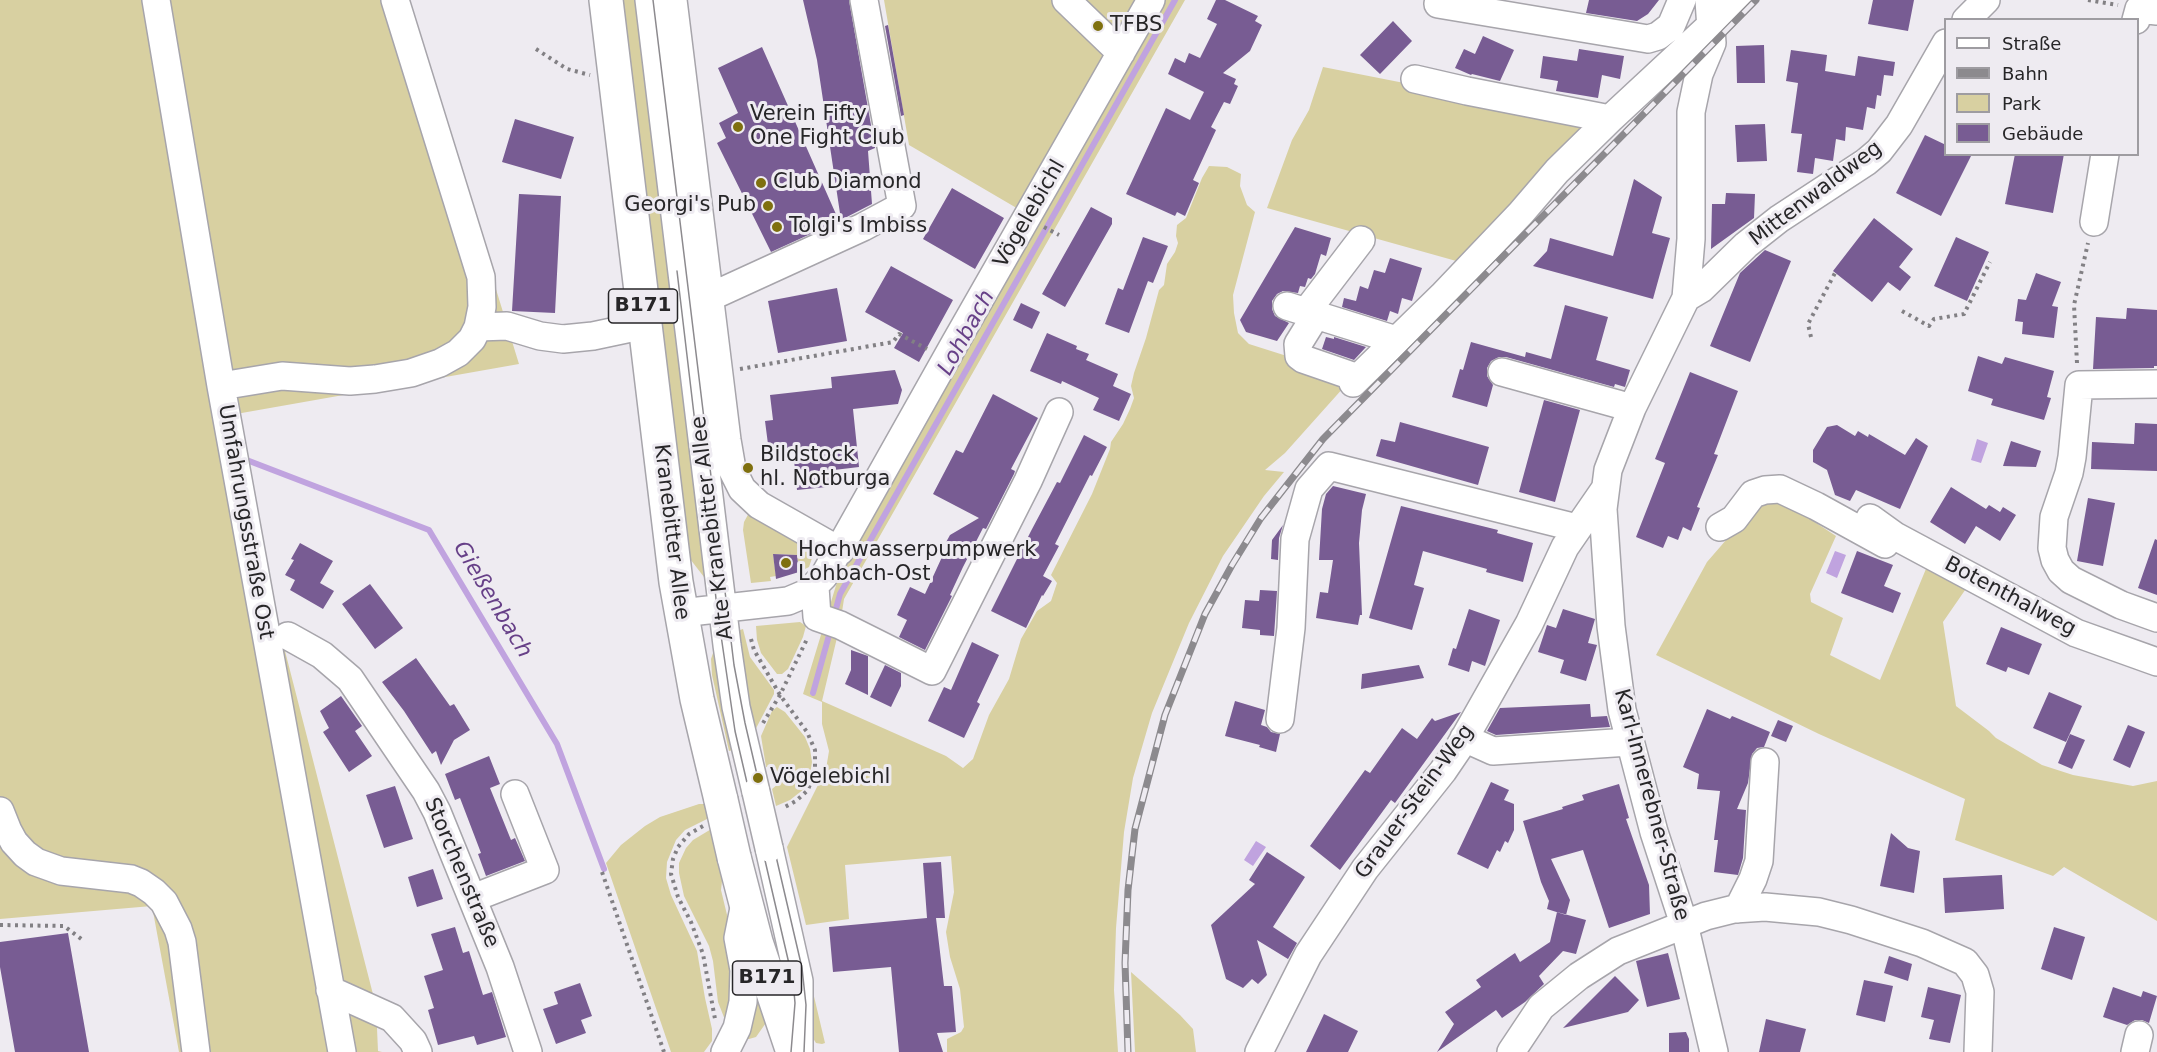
<!DOCTYPE html>
<meta charset="utf-8">
<style>
body{margin:0}
#map{position:relative;width:2157px;height:1052px;overflow:hidden;background:#eeebf1;font-family:"DejaVu Sans",sans-serif}
canvas{display:block}
.legend{position:absolute;left:1944px;top:18px;width:195px;height:138px;box-sizing:border-box;background:#eeebf1;border:2px solid #9e9ca1;margin:0;padding:8px 10px;list-style:none;font-size:18px;color:#272628}
.legend li{display:flex;align-items:center;gap:12px;height:30px}
.legend b{width:30px;border:2px solid #9e9ca1}
</style>
<div id="map">
<canvas width="2157" height="1052"></canvas>
<ul class="legend">
<li><b style="height:8px;background:#fff"></b>Straße</li>
<li><b style="height:8px;background:#8c8a8e"></b>Bahn</li>
<li><b style="height:16px;background:#d8d0a1"></b>Park</li>
<li><b style="height:16px;background:#785c93"></b>Gebäude</li>
</ul>
</div>
<script>
const context = document.querySelector('canvas').getContext('2d');
context.lineJoin = 'round';
function fill(path, color) {
  context.fillStyle = color;
  context.fill(path, 'evenodd');
}
function poly(rows) {
  const path = new Path2D();
  for (const r of rows) {
    path.moveTo(r[0], r[1]);
    for (let i = 2; i < r.length; i += 2) path.lineTo(r[i], r[i + 1]);
  }
  return path;
}
function strokePath(path, color, width, dash) {
  context.strokeStyle = color;
  context.lineWidth = width;
  context.lineCap = dash ? 'butt' : 'round';
  context.setLineDash(dash || []);
  context.stroke(path);
}
function label(font, color, halo, rows, align = 'center') {
  context.font = font + ' "DejaVu Sans",sans-serif';
  context.lineWidth = 6;
  context.setLineDash([]);
  context.textBaseline = 'middle';
  context.strokeStyle = halo;
  context.fillStyle = color;
  for (const [text, x, y, turn = 0] of rows) {
    context.save();
    context.translate(x, y);
    context.rotate((+turn || 0) * Math.PI / 180);
    context.textAlign = isNaN(turn) ? turn : align;
    if (halo) context.strokeText(text, 0, 0);
    context.fillText(text, 0, 0);
    context.restore();
  }
}
const green = poly([
 [0,0,407,0,519,364,236,414,247,477,285,651,376,1006,378,1051,382,1052,179,1052,152,906,0,919],
 [617,0,639,0,707,576,704,577,687,555],
 [884,0,1138,0,1020,210,909,145],
 [1164,0,1185,0,844,599,840,625,822,701,946,756,963,768,973,759,989,715,1009,679,1021,639,1037,611,1051,601,1057,583,1051,575,1092,494,1110,449,1111,442,1123,424,1130,409,1134,398,1131,386,1134,373,1146,338,1159,290,1164,285,1167,264,1175,252,1178,243,1176,236,1177,225,1186,218,1202,178,1209,166,1227,167,1241,174,1240,186,1247,205,1255,212,1233,295,1234,313,1238,333,1249,344,1353,377,1285,453,1265,470,1284,472,1264,496,1223,556,1189,623,1152,713,1133,778,1124,832,1116,928,1114,990,1118,1052,947,1052,947,1039,961,1032,964,1027,960,989,950,957,946,932,954,892,951,856,845,865,849,919,806,925,787,847,826,769,829,751,822,724,822,702,803,694,841,569],
 [1323,67,1592,120,1467,264,1267,208,1292,140,1309,110],
 [1766,494,1798,511,1836,536,1810,594,1811,602,1843,618,1830,655,1880,680,1928,564,1972,580,1943,622,1956,706,1989,731,1996,738,2042,765,2073,775,2133,786,2157,781,2157,921,2064,867,2053,876,1955,840,1965,799,1819,734,1656,655,1707,562],
 [750,511,811,548,813,555,809,567,799,572,797,555,773,554,776,576,770,577,771,581,751,583,743,530,744,522],
 [800,622,806,626,803,637,788,669,782,674,777,674,761,653,757,640,756,626],
 [743,629,750,657,774,690,774,694,752,736,734,632],
 [714,650,736,749,729,751,712,675,711,659],
 [777,707,785,712,805,737,810,749,812,762,809,780,804,789,790,800,776,806,772,789,778,784,774,766,766,767,761,736,772,711],
 [699,804,708,804,711,817,685,830,676,840,667,862,666,878,671,895,697,951,705,998,712,1029,712,1041,704,1052,671,1052,606,863,621,845,645,826,660,817],
 [713,828,724,864,721,890,735,948,727,1025,718,1002,713,961,709,946,684,896,679,873,679,863,686,848,693,840],
 [1131,972,1180,1015,1193,1029,1196,1052,1135,1052],
 [812,988,825,1043,822,1044,816,1043,811,1035],
 [754,991,768,1020,756,1037,749,1039,747,1039]
]);
const water = poly([
 [1977,439,1988,443,1981,463,1971,460],
 [1835,551,1846,555,1837,578,1826,573],
 [1256,841,1266,847,1253,866,1244,860]
]);
const stream = poly([
 [244,459,429,530,557,744,604,869],
 [834,616,840,594,1175,0],
 [813,693,831,628]
]);
const building = poly([
 [803,0,849,0,875,148,868,151,872,204,841,220,817,60],
 [1216,0,1225,0,1258,16,1255,21,1262,25,1250,51,1223,73,1236,79,1234,84,1238,86,1230,104,1224,102,1211,127,1216,130,1193,180,1199,183,1185,216,1177,212,1175,216,1126,194,1166,108,1190,120,1204,92,1168,74,1175,58,1185,63,1189,53,1200,58,1217,24,1207,19],
 [1589,0,1659,0,1648,14,1637,21,1586,13],
 [1873,0,1914,0,1908,31,1868,24],
 [1393,21,1412,41,1380,74,1360,55],
 [888,25,904,115,901,116,885,26],
 [1483,36,1514,50,1500,81,1472,74,1471,75,1455,68,1464,49,1475,54],
 [1764,45,1765,83,1737,83,1736,46],
 [762,47,839,221,771,252,717,143,726,138,719,123,738,113,718,68],
 [1579,49,1624,56,1620,79,1602,75,1598,98,1556,91,1558,81,1540,78,1543,56,1577,61],
 [1791,50,1827,55,1825,71,1855,76,1858,56,1895,62,1893,76,1884,75,1881,96,1877,95,1875,109,1867,107,1863,130,1846,127,1845,141,1836,139,1833,161,1815,158,1813,174,1797,172,1802,134,1791,133,1798,83,1786,81],
 [515,119,574,137,561,179,502,162],
 [1765,124,1767,161,1737,162,1735,125],
 [1925,135,1946,145,1946,154,1972,154,1941,216,1896,193],
 [2015,154,2064,154,2053,213,2005,204],
 [1634,179,1662,197,1652,233,1670,238,1653,299,1533,266,1547,251,1550,238,1613,256],
 [952,188,1004,218,975,269,923,239],
 [1726,193,1755,194,1754,218,1711,249,1712,204,1725,204],
 [519,194,561,196,555,313,512,311],
 [1091,207,1112,218,1112,224,1065,307,1042,294],
 [1874,218,1913,249,1899,267,1911,277,1900,291,1888,282,1872,302,1833,271],
 [1295,227,1331,238,1326,256,1321,254,1315,274,1311,279,1308,278,1305,287,1300,286,1298,293,1283,291,1277,294,1272,301,1272,309,1275,316,1289,323,1277,341,1246,332,1240,320],
 [1143,237,1168,246,1153,283,1148,281,1129,333,1105,324,1118,288,1123,290],
 [1956,237,1989,252,1967,301,1934,286],
 [1765,250,1791,261,1750,362,1710,346,1740,273],
 [1390,258,1422,268,1412,301,1402,298,1398,314,1390,311,1387,321,1342,307,1344,298,1356,301,1360,286,1368,289,1374,270,1385,273],
 [891,266,953,300,919,362,894,348,903,333,865,312],
 [2036,273,2061,282,2052,306,2058,307,2054,338,2022,334,2023,322,2015,321,2018,299,2026,300],
 [837,288,847,341,778,353,768,301],
 [1021,303,1040,312,1032,329,1013,320],
 [1565,305,1608,317,1596,360,1630,370,1625,387,1615,384,1614,387,1506,357,1499,357,1491,361,1487,368,1487,376,1493,385,1487,407,1452,397,1460,369,1463,370,1471,342,1525,357,1526,352,1551,359],
 [2127,308,2157,310,2157,366,2154,366,2154,368,2093,369,2096,317,2126,319],
 [1047,333,1077,346,1076,349,1089,354,1086,360,1118,374,1113,386,1131,394,1119,421,1093,410,1099,398,1062,381,1061,384,1030,371],
 [1326,337,1334,339,1334,337,1366,347,1354,360,1322,349],
 [1978,356,2002,364,2005,357,2054,371,2047,397,2051,398,2044,420,1991,405,1993,399,1968,391],
 [895,370,902,390,898,404,853,409,859,467,834,470,836,486,797,490,793,450,769,452,765,421,773,420,770,395,832,388,831,377],
 [1690,372,1738,391,1714,454,1718,455,1697,507,1700,508,1691,531,1683,527,1678,540,1668,536,1663,548,1636,537,1665,463,1655,459],
 [993,394,1038,418,1011,469,1015,471,1014,474,986,529,983,528,963,567,950,595,952,596,925,650,899,637,907,620,897,615,910,587,925,594,942,557,939,555,950,535,979,518,933,494,956,450,963,453],
 [1544,400,1580,410,1555,502,1519,492],
 [1400,422,1489,447,1478,485,1376,456,1381,439,1395,442],
 [2135,423,2157,424,2157,471,2091,469,2092,442,2134,444],
 [1837,425,1855,436,1858,431,1868,437,1869,434,1905,455,1916,438,1928,446,1900,509,1856,490,1850,501,1835,495,1827,470,1813,462,1813,450,1827,427],
 [1084,435,1107,447,1092,476,1090,475,1055,544,1059,546,1043,576,1052,581,1043,596,1042,595,1026,628,991,611,1031,531,1057,482,1060,483],
 [2011,441,2041,451,2036,467,2003,466],
 [1333,486,1366,494,1362,510,1359,543,1362,615,1360,615,1358,625,1316,618,1320,592,1328,593,1333,560,1319,560,1322,509,1326,494],
 [1951,487,1986,509,1989,505,2000,512,2003,507,2016,515,2000,541,1976,526,1965,544,1930,522],
 [2088,498,2115,503,2103,566,2077,561],
 [1401,506,1498,530,1497,533,1533,543,1523,582,1486,572,1487,569,1423,551,1414,585,1424,588,1412,630,1369,618],
 [1283,525,1279,538,1278,560,1271,559,1272,540],
 [2155,539,2157,540,2157,595,2138,588],
 [300,543,333,561,320,583,334,591,323,609,290,590,295,580,285,575,294,560,291,559],
 [1857,551,1893,565,1884,586,1901,593,1893,613,1841,593],
 [773,554,797,555,799,572,776,579],
 [370,584,403,628,375,649,342,604],
 [1260,590,1277,591,1274,636,1260,635,1260,630,1242,628,1245,600,1259,601],
 [1469,609,1500,620,1485,666,1472,661,1469,672,1448,665,1453,648,1456,649],
 [1563,609,1595,619,1588,643,1597,645,1586,681,1560,673,1564,660,1538,652,1547,625,1556,628],
 [2001,627,2042,644,2029,675,2008,667,2006,672,1986,664],
 [972,642,999,655,977,702,980,704,964,738,928,721,944,687,951,690],
 [851,650,868,656,868,695,845,684,851,670],
 [416,658,450,706,454,704,470,730,454,740,441,765,436,751,432,754,404,711,382,682],
 [885,665,901,673,901,686,891,707,870,697],
 [1419,665,1424,678,1361,689,1362,674],
 [2049,692,2082,706,2066,742,2033,728],
 [341,696,362,726,355,731,372,756,349,772,323,732,329,728,320,711],
 [1235,701,1265,710,1261,725,1267,727,1271,732,1280,734,1276,752,1259,747,1260,745,1225,736],
 [1590,704,1591,717,1607,716,1610,727,1496,735,1487,731,1500,708],
 [1707,709,1730,719,1732,716,1770,732,1764,747,1757,748,1752,754,1748,783,1737,809,1746,810,1743,858,1738,875,1714,872,1718,840,1714,840,1720,791,1697,789,1699,774,1683,767],
 [1461,712,1395,803,1391,800,1340,870,1310,846,1365,770,1370,773,1402,728,1417,739,1432,718,1435,721],
 [1778,720,1793,726,1786,742,1771,736],
 [2128,725,2145,732,2130,768,2113,760],
 [2070,734,2085,740,2072,769,2058,763],
 [489,756,500,784,490,788,511,840,515,838,525,861,486,876,478,854,481,853,460,798,455,800,445,774],
 [1491,782,1509,790,1504,800,1514,804,1514,830,1508,843,1505,841,1500,852,1497,850,1488,869,1457,854],
 [1619,784,1629,818,1626,819,1649,885,1650,914,1609,928,1583,850,1551,859,1570,900,1566,915,1547,909,1549,901,1541,882,1523,821,1563,809,1562,807,1584,800,1582,795],
 [395,786,413,839,384,848,366,795],
 [1891,833,1908,848,1920,851,1914,893,1880,886],
 [1267,852,1305,877,1273,927,1297,943,1288,959,1257,940,1267,975,1258,984,1252,979,1243,988,1226,979,1211,925,1255,884,1249,880],
 [941,862,945,918,936,918,944,986,952,986,956,1032,937,1033,943,1052,899,1052,891,967,833,972,829,927,927,918,923,863],
 [433,869,443,899,417,907,408,877],
 [2002,875,2004,909,1945,913,1943,878],
 [1557,912,1586,920,1576,954,1563,951,1539,976,1544,984,1525,1002,1502,1018,1496,1010,1437,1052,1454,1024,1445,1012,1481,987,1476,980,1515,953,1520,962,1550,942],
 [455,927,463,953,469,951,483,995,492,992,506,1037,477,1045,474,1036,438,1045,428,1010,434,1008,424,976,443,970,431,934],
 [2054,927,2085,937,2072,980,2041,969],
 [68,933,89,1052,15,1052,0,967,0,942],
 [1668,953,1680,999,1647,1007,1636,961],
 [1889,956,1912,964,1908,981,1884,973],
 [1615,976,1639,1000,1628,1012,1563,1028],
 [1864,980,1893,986,1885,1022,1856,1015],
 [580,983,592,1016,581,1020,586,1033,556,1044,543,1009,558,1004,554,992],
 [1928,987,1961,995,1950,1043,1929,1039,1934,1020,1921,1017],
 [2113,987,2141,997,2143,991,2157,996,2149,1023,2142,1020,2135,1020,2127,1025,2103,1017],
 [1324,1014,1358,1031,1348,1052,1306,1052],
 [1766,1019,1806,1029,1800,1052,1759,1052],
 [1686,1032,1689,1039,1689,1052,1669,1052,1669,1033]
]);
const path = poly([
 [2088,0,2118,5],
 [536,49,567,69,590,75],
 [1044,227,1059,235],
 [1902,311,1929,326,1934,319,1964,314,1990,262],
 [1811,337,1808,324,1835,273],
 [2077,363,2074,305,2088,243],
 [740,369,893,342,899,334,927,349],
 [751,639,754,650,780,695,807,732,815,750,815,769,808,790,796,801,783,808],
 [763,723,780,695,808,637],
 [703,826,689,834,678,847,673,859,671,874,678,897,691,922,703,954,715,1019],
 [602,872,664,1052],
 [0,925,64,926,84,941]
]);
const minor = poly([
 [156,0,221,386],
 [649,0,727,645,736,707,756,792],
 [673,0,727,440,732,469,742,489,759,505,840,551],
 [1066,0,1121,53],
 [1709,0,1712,43,1699,74,1691,112,1691,239,1686,298,1632,408,1608,470,1603,509,1611,626,1622,710,1654,832,1684,924,1714,1052],
 [1438,4,1648,39,1658,36,1671,26,1682,0],
 [1966,20,1986,0],
 [2136,20,2139,9,2157,11],
 [1415,79,1467,91,1610,119,1738,0],
 [2094,222,2105,154],
 [710,297,863,227,902,206,864,0],
 [1686,298,1701,289,1746,245,1779,219,1866,162,1879,151,1899,125,1946,43],
 [1287,306,1396,340],
 [1306,312,1361,240],
 [1316,315,1298,344,1299,356,1303,359,1358,378],
 [478,327,507,326,540,336,563,339,593,336,645,325],
 [1502,372,1632,408],
 [1353,383,1442,296,1521,213,1557,171,1610,119],
 [2157,384,2079,385,2072,457,2069,473,2054,517,2052,548,2055,560,2061,571,2071,580,2121,605,2157,618],
 [1870,518,1895,536,2076,633,2157,662],
 [1720,527,1734,519,1753,494,1765,490,1780,489,1816,506,1885,544],
 [815,587,817,617,840,625,932,671,1028,481,1059,412],
 [681,613,788,601,807,593,824,576,955,343,1151,0],
 [288,636,322,655,350,679,426,791,437,812,500,967,528,1052],
 [1280,719,1291,628,1295,539,1309,489,1329,466,1577,528],
 [1464,738,1493,751,1629,742],
 [0,811,8,831,14,842,25,854,36,862,61,871,131,879,141,883,154,892,164,902,178,929,182,942,196,1052],
 [769,848,799,981,799,1052],
 [473,898,545,870,515,794],
 [1738,909,1753,879,1759,861,1765,762],
 [330,990,392,1018,413,1041,418,1052],
 [342,1052,221,386,282,376,350,381,375,379,411,373,440,363,458,353,472,339,478,327,482,307,481,277,395,0],
 [725,1052,737,1028,743,1002,744,970,738,938,745,903],
 [1259,1052,1308,955,1365,869,1443,771,1460,746,1529,624,1565,547,1605,489],
 [1511,1052,1541,1007,1579,976,1618,951,1706,916,1734,909,1765,907,1819,912,1851,920,1922,943,1965,962,1975,975,1980,992,1978,1052],
 [2135,1052,2139,1035]
]);
const major = poly([
 [606,0,676,582,697,699,721,800],
 [734,857,756,942,793,1052]
]);
const tram = poly([
 [653,0,734,665,745,723,802,968,806,1005,804,1052],
 [677,271,697,440],
 [713,571,717,608,735,731,793,981,795,1003,791,1052]
]);
const rail = poly([
 [1128,1052,1125,963,1128,890,1135,829,1165,715,1205,614,1232,565,1261,518,1323,439,1756,0]
]);
const minorBridge = poly([
 [756,792,769,848]
]);
const majorBridge = poly([
 [721,800,734,857]
]);
const markers = [
 [1098,26,6,"#7f700f"],
 [738,127,6,"#7f700f"],
 [761,183,6,"#7f700f"],
 [768,206,6,"#7f700f"],
 [777,227,6,"#7f700f"],
 [748,468,6,"#7f700f"],
 [786,563,6,"#7f700f"],
 [758,778,6,"#7f700f"]
];
const shields = [
 [643,306,69],
 [767,978,69]
];
const shieldNames = [
 ["B171",643,306],
 ["B171",767,978]
];
const poiNames = [
 ["TFBS",1110,26],
 ["Verein Fifty",750,115],
 ["One Fight Club",750,139],
 ["Club Diamond",773,183],
 ["Georgi's Pub",756,206,"right"],
 ["Tolgi's Imbiss",789,227],
 ["Bildstock",760,456],
 ["hl. Notburga",760,480],
 ["Hochwasserpumpwerk",798,551],
 ["Lohbach-Ost",798,575],
 ["Vögelebichl",770,778]
];
const streetNames = [
 ["Mittenwaldweg",1816,194,-37],
 ["Vögelebichl",1030,214,-60],
 ["Umfahrungsstraße Ost",245,522,80],
 ["Alte Kranebitter Allee",713,528,-97],
 ["Kranebitter Allee",671,532,83],
 ["Botenthalweg",2010,597,28],
 ["Grauer-Stein-Weg",1415,802,-54],
 ["Karl-Innerebner-Straße",1651,805,75],
 ["Storchenstraße",461,873,67]
];
const waterNames = [
 ["Lohbach",967,333,-61],
 ["Gießenbach",492,600,59]
];
fill(green, '#d8d0a1');
fill(water, '#c0a3df');
strokePath(stream, '#c0a3df', 6);
fill(building, '#785c93');
strokePath(minor, '#a7a5ab', 30);
strokePath(major, '#a7a5ab', 36);
strokePath(path, '#828084', 4, [3, 4.5]);
strokePath(minor, '#fff', 27);
strokePath(major, '#fff', 33);
strokePath(tram, '#8c8a8e', 1.5);
strokePath(rail, '#8c8a8e', 7);
strokePath(rail, '#eeebf1', 4.5, [14]);
strokePath(minorBridge, '#a7a5ab', 30, []);
strokePath(majorBridge, '#a7a5ab', 36, []);
strokePath(minorBridge, '#fff', 27);
strokePath(majorBridge, '#fff', 33);
for (const [x, y, r, color] of markers) {
  const dot = new Path2D();
  dot.arc(x, y, r, 0, 2 * Math.PI);
  context.fillStyle = color;
  context.fill(dot);
  strokePath(dot, '#eeebf1', 2);
}
for (const [x, y, w] of shields) {
  const box = new Path2D();
  box.roundRect(x - w / 2, y - 17, w, 34, 4.5);
  context.fillStyle = '#eeebf1';
  context.fill(box);
  strokePath(box, '#272628', 1.5);
}
label('bold 20px', '#272628', null, shieldNames);
label('21px', '#272628', '#eeebf1', poiNames, 'left');
label('21px', '#272628', '#eeebf1', streetNames);
label('italic 22px', '#674088', '#eeebf1', waterNames);
</script>
